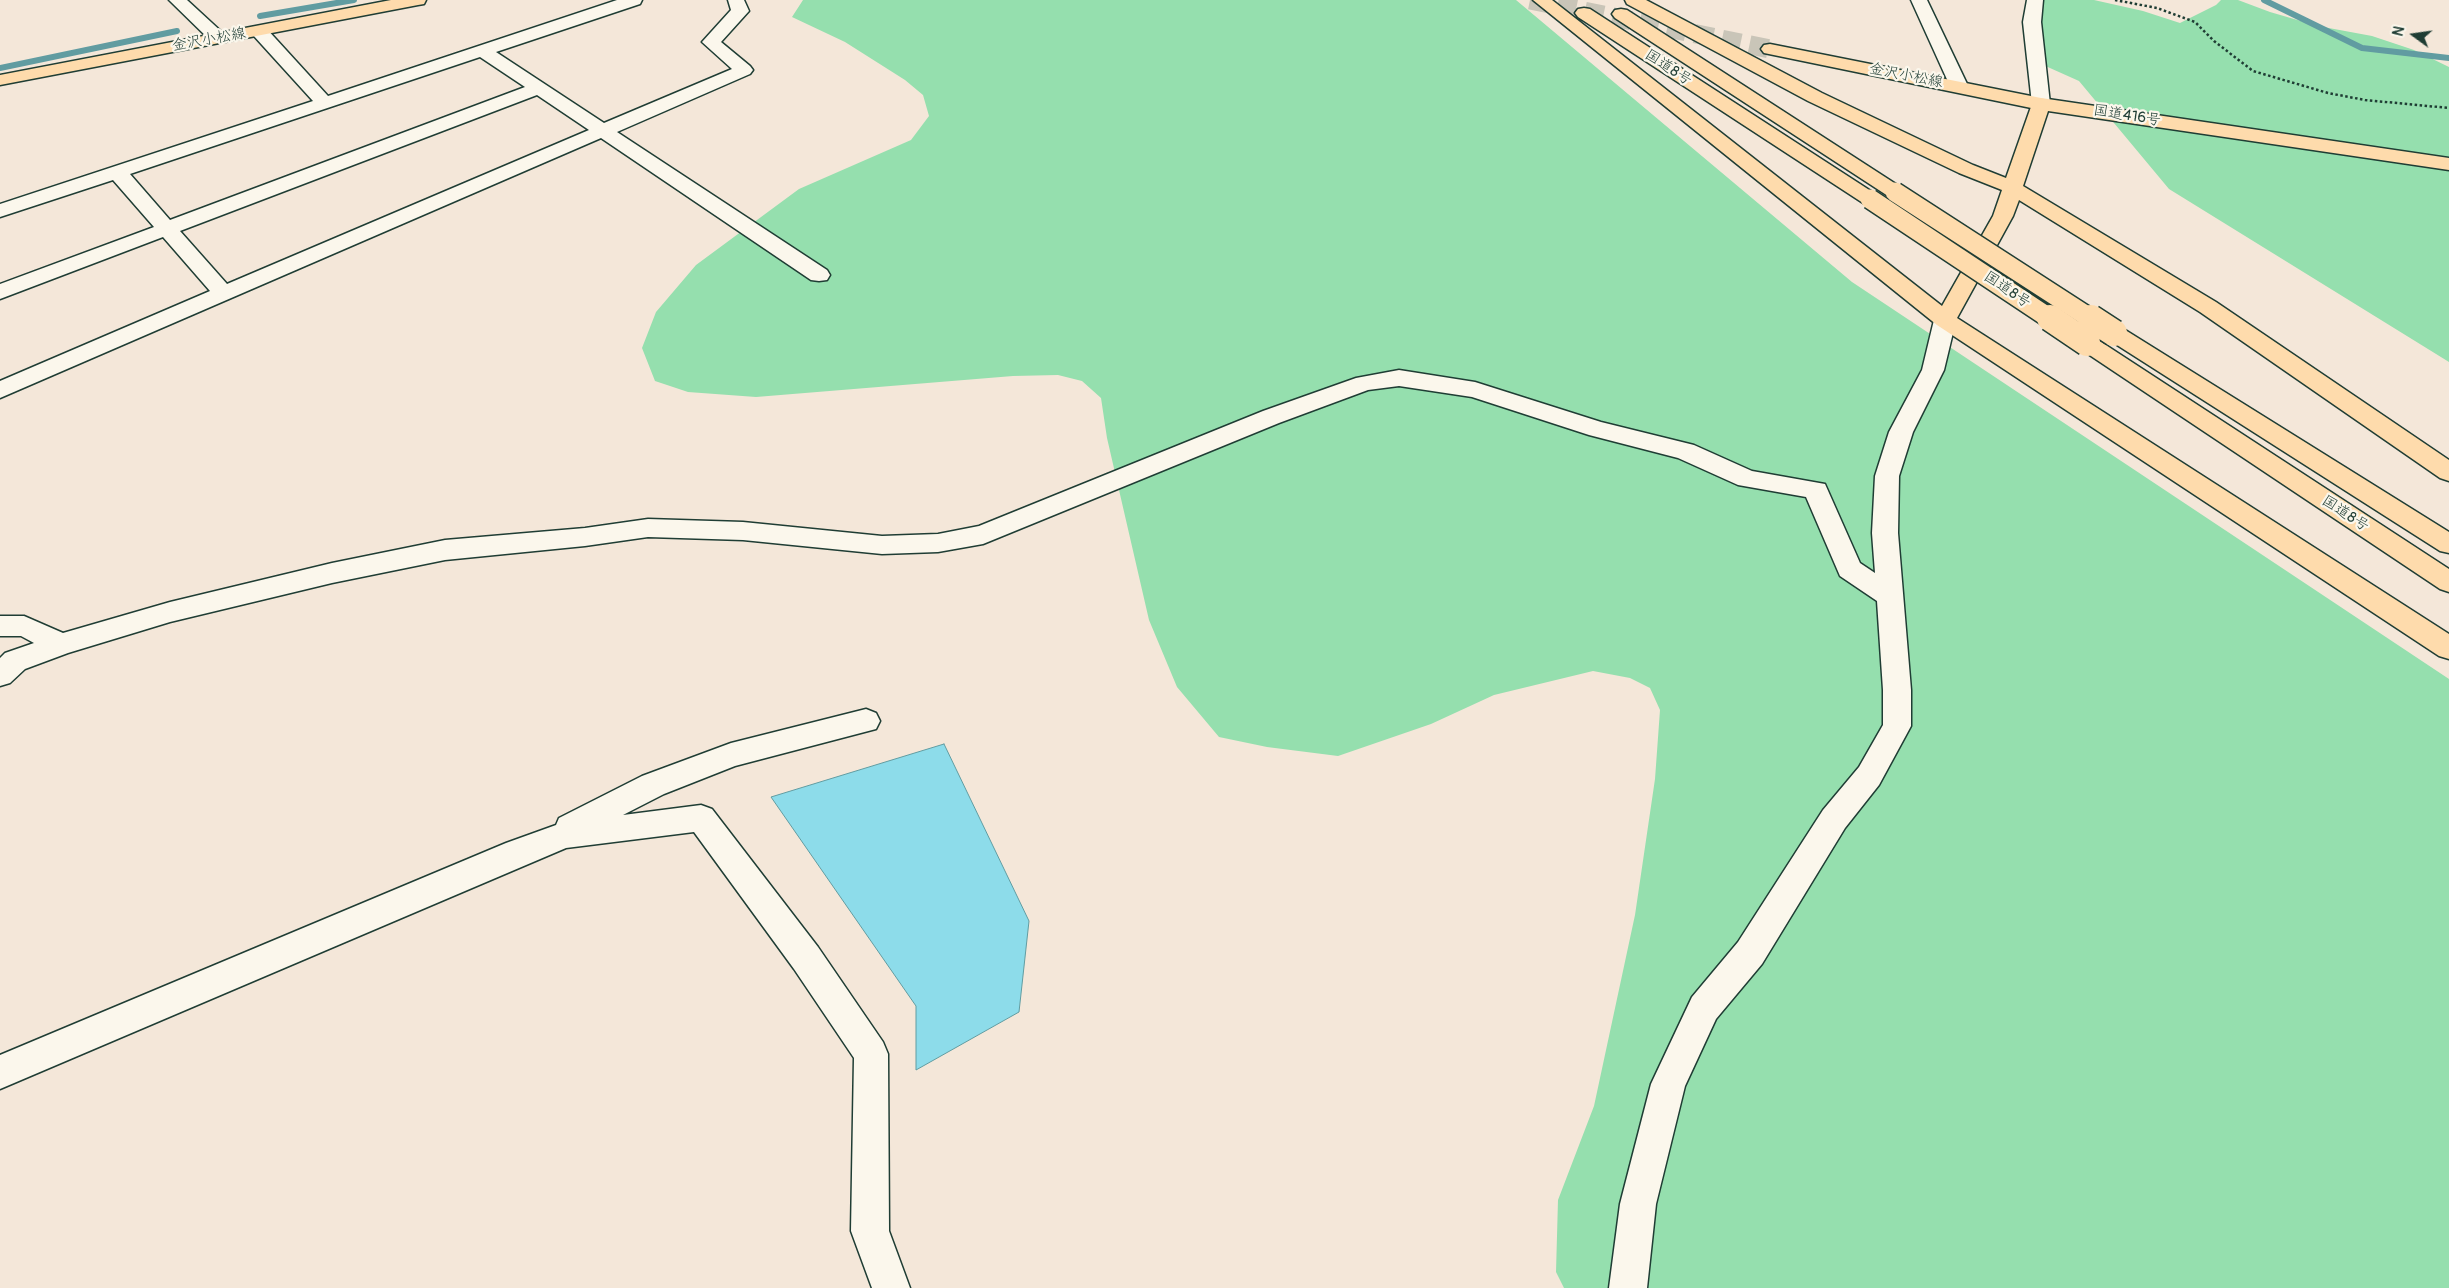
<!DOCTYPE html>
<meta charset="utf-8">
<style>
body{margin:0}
#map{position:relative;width:2449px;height:1288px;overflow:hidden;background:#f4e7d9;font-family:Pangolin,sans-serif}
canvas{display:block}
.north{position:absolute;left:2389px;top:10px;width:50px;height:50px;-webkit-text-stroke:4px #fbf7ec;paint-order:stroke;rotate:284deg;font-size:14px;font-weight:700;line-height:20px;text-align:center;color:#1f3d34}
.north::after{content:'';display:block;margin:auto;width:18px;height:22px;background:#1f3d34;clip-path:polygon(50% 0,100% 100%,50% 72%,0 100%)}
</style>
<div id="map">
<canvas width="2449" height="1288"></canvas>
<div class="north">N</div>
</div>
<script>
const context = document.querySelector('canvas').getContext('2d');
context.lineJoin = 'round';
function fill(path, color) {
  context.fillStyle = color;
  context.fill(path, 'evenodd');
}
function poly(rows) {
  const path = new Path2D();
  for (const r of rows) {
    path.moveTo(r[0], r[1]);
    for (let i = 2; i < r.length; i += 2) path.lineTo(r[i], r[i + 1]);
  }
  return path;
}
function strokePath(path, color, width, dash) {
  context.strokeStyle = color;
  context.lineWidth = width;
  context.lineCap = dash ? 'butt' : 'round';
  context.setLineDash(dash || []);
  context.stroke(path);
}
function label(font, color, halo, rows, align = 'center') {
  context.font = font + ' Pangolin,"Klee One",sans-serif';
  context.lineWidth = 4.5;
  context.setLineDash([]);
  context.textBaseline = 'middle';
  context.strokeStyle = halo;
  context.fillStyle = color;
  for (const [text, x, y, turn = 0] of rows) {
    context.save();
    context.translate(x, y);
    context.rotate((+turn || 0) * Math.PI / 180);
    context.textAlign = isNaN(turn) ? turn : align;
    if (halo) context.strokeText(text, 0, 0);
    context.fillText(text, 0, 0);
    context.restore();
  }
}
const green = poly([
 [803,0,1516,0,1852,282,2449,679,2449,1288,1564,1288,1556,1272,1558,1200,1594,1106,1635,915,1655,779,1660,710,1650,688,1630,678,1593,671,1494,695,1431,724,1338,756,1267,747,1219,737,1177,687,1149,620,1107,438,1101,398,1082,381,1058,375,1013,376,756,397,688,392,655,381,642,348,656,312,696,265,799,189,911,140,929,116,923,95,905,80,845,42,792,17],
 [2034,0,2094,0,2143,11,2180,23,2216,5,2221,0,2238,0,2270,12,2318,26,2372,36,2414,50,2449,67,2449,362,2169,189,2079,81,2041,64]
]);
const water = poly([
 [944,744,1029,921,1019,1012,916,1070,916,1006,771,797,944,744]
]);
const stream = poly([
 [2264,0,2362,48,2449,58],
 [260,16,354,0],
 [0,68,177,31]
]);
const majorTunnel = poly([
 [1530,0,1770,49]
]);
const path = poly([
 [2115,0,2157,8,2195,22,2214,41,2253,71,2328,93,2365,100,2449,108]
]);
const minor = poly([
 [169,0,187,0,224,34,227,38,224,42,212,42,169,0],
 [617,0,642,0,640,4,496,52,604,123,732,69,702,42,731,10,728,0,744,0,749,11,721,42,750,66,753,70,750,74,617,132,827,270,830,275,827,280,819,281,811,280,601,138,0,398,0,381,210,291,163,237,0,299,0,284,154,227,113,180,0,217,0,204,313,101,253,35,250,31,253,27,265,27,328,96,617,0],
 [480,57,525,87,170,220,130,174,480,57],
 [537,95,589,130,227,284,180,231,537,95],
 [1911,0,1927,0,1968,86,1965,90,1959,91,1953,90,1950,86,1911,0],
 [2027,0,2043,0,2041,22,2050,104,2048,108,2041,110,2034,108,2032,104,2023,22,2027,0],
 [1945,313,1953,315,1956,320,1944,370,1913,432,1899,476,1898,533,1911,690,1911,726,1879,785,1845,828,1762,964,1716,1019,1685,1086,1656,1204,1647,1288,1609,1288,1620,1204,1651,1084,1692,997,1738,942,1823,810,1859,767,1883,725,1883,690,1877,601,1840,576,1806,497,1738,485,1678,458,1589,435,1472,397,1399,386,1368,390,1279,423,983,544,938,552,882,554,743,540,648,537,585,546,445,560,332,583,170,622,68,653,25,669,10,683,0,686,0,658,5,653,34,643,21,636,0,636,0,616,24,616,63,633,170,602,332,563,445,540,585,528,648,519,743,522,882,536,938,534,979,526,1263,411,1356,378,1399,370,1475,382,1601,422,1694,445,1752,471,1825,484,1860,563,1875,573,1872,533,1875,476,1889,432,1922,370,1934,320,1937,315,1945,313],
 [866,709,876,713,880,721,876,729,735,766,664,794,623,815,701,805,712,809,818,947,883,1042,888,1054,889,1231,910,1288,872,1288,851,1231,854,1058,794,969,694,832,566,848,0,1089,0,1055,506,843,556,825,559,818,642,776,731,743,866,709]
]);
const major = poly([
 [391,0,426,0,424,4,418,5,0,85,0,75,391,0],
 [1770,44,2041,98,2048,100,2050,104,2048,108,2041,110,1764,53,1761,49,1764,45,1770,44]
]);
const highway = poly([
 [1533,0,1552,0,1942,306,1993,216,2002,190,1959,173,1808,101,1627,4,1625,0,1646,0,1822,93,1973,165,2006,178,2032,104,2034,100,2041,98,2449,158,2449,170,2048,111,2023,186,2216,302,2449,460,2449,481,2440,478,2200,312,2019,200,2013,216,1957,318,2449,634,2449,659,2439,656,1937,325,1533,0],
 [1584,8,1590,9,1877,195,1880,199,1877,203,1870,205,1863,203,1578,17,1575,13,1578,9,1584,8],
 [1621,9,1627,10,1902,188,1905,192,1902,196,1895,198,1888,196,1615,18,1612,14,1615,10,1621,9],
 [2114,326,2122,328,2449,532,2449,553,2440,551,2106,338,2103,333,2106,328,2114,326],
 [2087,336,2095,338,2449,569,2449,592,2440,589,2079,348,2076,343,2079,338,2087,336]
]);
const highwayBridgeFar1 = poly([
 [1895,192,2093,320],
 [1870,199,2052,320]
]);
const highwayBridge = poly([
 [2050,318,2087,343],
 [2091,318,2114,333]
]);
const farStreetnames = [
 ["金沢小松線",209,40,-10],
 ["国道8号",1668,68,33],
 ["金沢小松線",1906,76,11],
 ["国道416号",2127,116,9],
 ["国道8号",2007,290,34],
 ["国道8号",2345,514,33]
];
fill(green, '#95dfae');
fill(water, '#8ddcea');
strokePath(water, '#619ca1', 1);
strokePath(stream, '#619ca1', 6);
strokePath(majorTunnel, '#c9c5b8', 19, [19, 9]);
strokePath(minor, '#1f3d34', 3);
strokePath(major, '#1f3d34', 3);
strokePath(highway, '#1f3d34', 3);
strokePath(path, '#1f3d34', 2.5, [2.5, 2.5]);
fill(minor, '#fbf7ec');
fill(major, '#fedbac');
fill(highway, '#fedbac');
strokePath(highwayBridgeFar1, '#1f3d34', 22, []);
strokePath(highwayBridge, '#1f3d34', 29, []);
strokePath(highwayBridgeFar1, '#fedbac', 19);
strokePath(highwayBridge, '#fedbac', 26);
label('15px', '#1f3d34', '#fbf7ec', farStreetnames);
</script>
